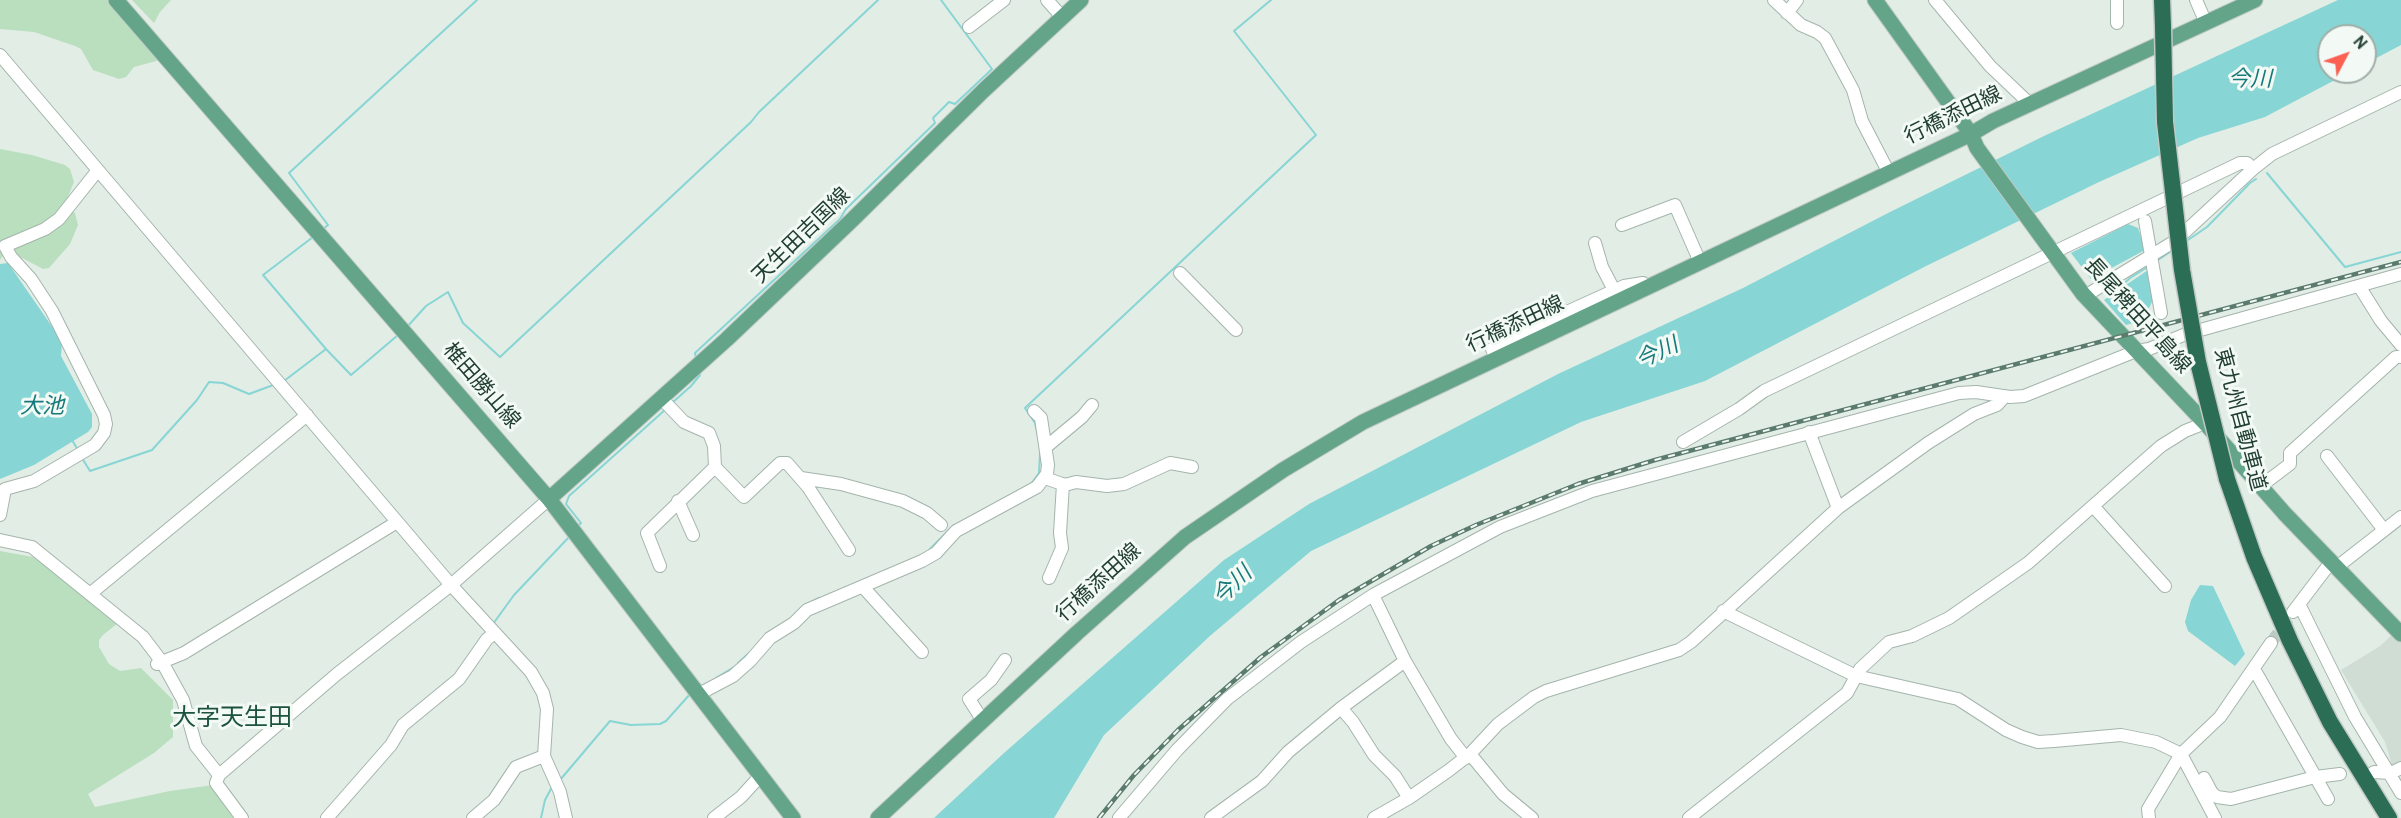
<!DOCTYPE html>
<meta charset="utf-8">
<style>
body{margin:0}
#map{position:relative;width:2401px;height:818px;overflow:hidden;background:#e2ede6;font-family:Overpass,sans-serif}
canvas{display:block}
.north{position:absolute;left:2317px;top:24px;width:60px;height:60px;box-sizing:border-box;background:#f3f9f5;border:2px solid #9fafa7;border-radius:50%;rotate:49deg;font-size:16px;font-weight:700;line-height:24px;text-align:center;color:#213f32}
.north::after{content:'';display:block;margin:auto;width:21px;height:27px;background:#fa6153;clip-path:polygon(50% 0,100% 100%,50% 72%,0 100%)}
</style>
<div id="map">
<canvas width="2401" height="818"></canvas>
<div class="north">N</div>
</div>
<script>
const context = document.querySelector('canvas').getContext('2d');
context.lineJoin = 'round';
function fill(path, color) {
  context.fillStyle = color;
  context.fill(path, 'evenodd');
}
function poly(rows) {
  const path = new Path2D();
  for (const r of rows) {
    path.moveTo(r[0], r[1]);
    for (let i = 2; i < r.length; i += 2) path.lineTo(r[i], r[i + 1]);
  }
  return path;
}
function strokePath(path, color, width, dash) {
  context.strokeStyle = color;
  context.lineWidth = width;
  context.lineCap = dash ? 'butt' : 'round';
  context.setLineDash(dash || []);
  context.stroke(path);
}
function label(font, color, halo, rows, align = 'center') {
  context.font = font + ' Overpass,"Noto Sans JP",sans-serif';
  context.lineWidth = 6;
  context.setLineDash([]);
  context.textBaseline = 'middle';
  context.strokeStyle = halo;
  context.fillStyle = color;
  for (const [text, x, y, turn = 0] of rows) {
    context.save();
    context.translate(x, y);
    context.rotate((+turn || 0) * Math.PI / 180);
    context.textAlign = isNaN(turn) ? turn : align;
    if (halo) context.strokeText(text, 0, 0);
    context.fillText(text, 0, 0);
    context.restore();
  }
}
const built = poly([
 [2394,633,2401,640,2401,763,2393,768,2385,742,2341,670,2380,646]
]);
const green = poly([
 [0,0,107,0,160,60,134,67,126,77,119,79,93,70,81,49,75,46,34,32,0,29],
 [132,0,171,0,160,12,154,23],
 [0,149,32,155,65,165,70,169,74,182,64,206,75,213,78,225,70,244,49,268,43,269,7,250,0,260],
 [0,551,33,557,94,602,118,623,103,635,99,640,99,647,109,664,120,671,141,668,173,700,173,737,154,753,88,794,95,807,170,791,213,785,233,818,0,818]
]);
const water = poly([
 [2338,0,2401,0,2401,45,2365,64,2365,36,2329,36,2329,72,2350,72,2265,117,2198,138,2099,182,1926,266,1705,381,1581,422,1311,551,1211,635,1104,735,1054,818,934,818,1004,753,1224,560,1309,504,1558,374,1743,288,1890,212,2044,136],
 [2128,224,2138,228,2145,250,2091,279,2071,253],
 [8,263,62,341,61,356,92,414,92,427,88,432,34,465,0,479,0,264],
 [2148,270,2153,300,2149,308,2152,318,2126,325,2104,300],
 [2200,585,2213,586,2245,654,2235,666,2188,631,2185,622,2191,600]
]);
const stream = poly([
 [2267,173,2345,267,2401,252],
 [322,230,328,225,289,173,477,0],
 [2185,242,2207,227,2250,183,2256,179],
 [2158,260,2173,250],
 [2106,295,2114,293,2130,278,2146,268],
 [407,327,426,306,448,292,463,323,500,357,751,122,759,112,878,0],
 [326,349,351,375,398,335],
 [696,358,695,353,840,219,846,209,935,123,933,118,949,102,955,104,992,69,941,0],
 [284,381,326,349,263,275,313,237],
 [672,403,691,386,700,375,699,372],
 [1038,436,1035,423,1025,408,1316,135,1234,31,1271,0],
 [72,440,78,450],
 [82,458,90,471,152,450,197,400,209,382,223,383,249,394,276,384],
 [1031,484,1039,473,1040,454],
 [577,527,581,523,566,504,569,496,666,409],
 [929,550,954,525],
 [803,606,819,598],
 [493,624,514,595,570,536],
 [738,663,749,653],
 [716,678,734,667],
 [560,780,610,721,631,725,660,724,666,721,691,693],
 [541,818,545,800,552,787]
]);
const minorTunnel = poly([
 [2271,643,2293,612]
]);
const minor = poly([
 [1047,0,1062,17],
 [1774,0,1801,25,1817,32,1825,38,1853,90,1862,121,1889,173],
 [1935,0,1990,66,2030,104],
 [2196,0,2206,23],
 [1787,13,1797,0],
 [2117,23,2117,0],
 [969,27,1004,0],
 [0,55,451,585,531,672,543,693,547,709,544,756,560,792,566,818],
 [2145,221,2161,313],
 [1622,225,1675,205,1700,262],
 [1595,243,1602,267,1614,290],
 [1180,273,1236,330],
 [2359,286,2381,321,2401,345],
 [2085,296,2175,241,2253,169],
 [1496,359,1492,349,1569,311,1624,286,1643,283,1646,288],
 [662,399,684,422,709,433,714,446,715,467,744,497,780,463,787,463,808,487,849,550],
 [1809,432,1838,508],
 [1683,442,1739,409,1764,391,2240,163,2247,163,2253,169,2272,154,2401,92],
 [1046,447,1082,417,1092,405],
 [2327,456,2384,530],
 [801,478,841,484,903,501,927,513,941,525],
 [1045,478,1065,485,1076,482,1107,486,1124,484,1170,463,1192,467],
 [2261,486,2290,464,2290,453,2396,357,2401,357],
 [678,501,693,535],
 [2093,506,2165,586],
 [0,515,5,489,34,481,95,445,104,433,106,424,104,415,52,311,31,279,11,257,5,246,45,229,59,219,98,170],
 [0,540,32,547,143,637,162,662,183,700,196,746,219,775],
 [660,566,647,533,715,467],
 [2337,567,2401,517],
 [1049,578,1062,548,1060,533,1063,484],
 [863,587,922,652],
 [90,594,307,415],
 [1373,595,1405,661,1451,739,1466,758],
 [2299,604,2355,717,2401,793],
 [1723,611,1856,676,1958,699,2006,730,2022,737,2038,742,2054,741,2121,735,2156,742,2181,754,2215,818],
 [2293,612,2331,562],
 [157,664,184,653,397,522],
 [2254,669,2328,799],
 [699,694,733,676,750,661,770,638,794,623,807,610,922,561,936,553,956,531,1037,487,1047,474,1048,465,1041,418,1034,411],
 [1341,708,1353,722,1374,755,1395,776,1409,798],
 [983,721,969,699,991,680,1005,660],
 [1470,754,1503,794,1532,818],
 [2374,772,2391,773,2401,768],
 [2204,778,2212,793,2217,797,2231,799,2315,777,2340,774],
 [242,818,216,783,219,775,337,674,451,585,549,499],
 [327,818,391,745,403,725,459,679,487,639,495,633],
 [473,818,494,800,516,767,544,756],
 [714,818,741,797,761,775],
 [1119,818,1177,750,1227,699,1301,642,1373,595,1500,527,1592,491,1959,393,1976,392,2010,397,2024,396,2136,351,2149,349,2186,334,2401,274],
 [1211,818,1262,781,1288,752,1341,708,1405,661],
 [1374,818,1409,798,1448,771,1470,754,1498,724,1534,697,1546,691,1679,650,1691,642,1838,508,1928,443,1974,414,1997,405,2005,396],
 [1689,818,1847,693,1860,669,1889,642,1912,636,1949,618,2028,563,2161,446,2185,431,2205,423],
 [2149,818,2148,809,2181,754,2220,717,2271,643]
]);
const major = poly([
 [116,0,549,499,793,818],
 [1875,0,1971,134,1977,148,2083,294,2205,423,2285,514,2401,634],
 [549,499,727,339,852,220,984,90,1081,0],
 [878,818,1077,633,1185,537,1283,470,1363,422,1971,134,1993,121,2255,0]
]);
const highway = poly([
 [2162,0,2163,27],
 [2227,479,2254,557,2290,641,2330,722,2389,818]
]);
const rail = poly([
 [1099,818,1134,775,1178,730,1261,657,1339,600,1431,546,1476,525,1578,484,1655,460,2401,262]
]);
const highwayBridge = poly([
 [2163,27,2165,122,2182,270,2198,362,2227,479]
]);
const streetNames = [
 ["行橋添田線",1954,117,-26],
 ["天生田吉国線",803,237,-44],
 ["長尾稗田平島線",2136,317,48],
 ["行橋添田線",1516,326,-25],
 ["椎田勝山線",480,387,49],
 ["東九州自動車道",2238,420,75],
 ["行橋添田線",1100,584,-42]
];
const waterNames = [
 ["今川",2250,82],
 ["今川",1658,355,-25],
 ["大池",42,409],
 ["今川",1234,587,-44]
];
const quarterNames = [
 ["大字天生田",232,720]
];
fill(built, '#d0ddd5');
fill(green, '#badfbe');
fill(water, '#87d5d4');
strokePath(stream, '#87d5d4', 2);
strokePath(minorTunnel, '#bbcac2', 12, [12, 6]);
strokePath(minor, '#a4b5ac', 14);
strokePath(major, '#c1c9c6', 17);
strokePath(highway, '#c1c9c6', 19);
strokePath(minor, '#fff', 12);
strokePath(major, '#64a58a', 15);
strokePath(highway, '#2b6d55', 16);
strokePath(rail, '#5b7b6d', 4.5);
strokePath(rail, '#f3f9f5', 2, [7]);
strokePath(highwayBridge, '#c1c9c6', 19, []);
strokePath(highwayBridge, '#2b6d55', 16);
label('21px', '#213f32', '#f3f9f5', streetNames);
label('italic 22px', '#177a7a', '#f3f9f5', waterNames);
label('24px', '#1b533c', '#f3f9f5', quarterNames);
</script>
